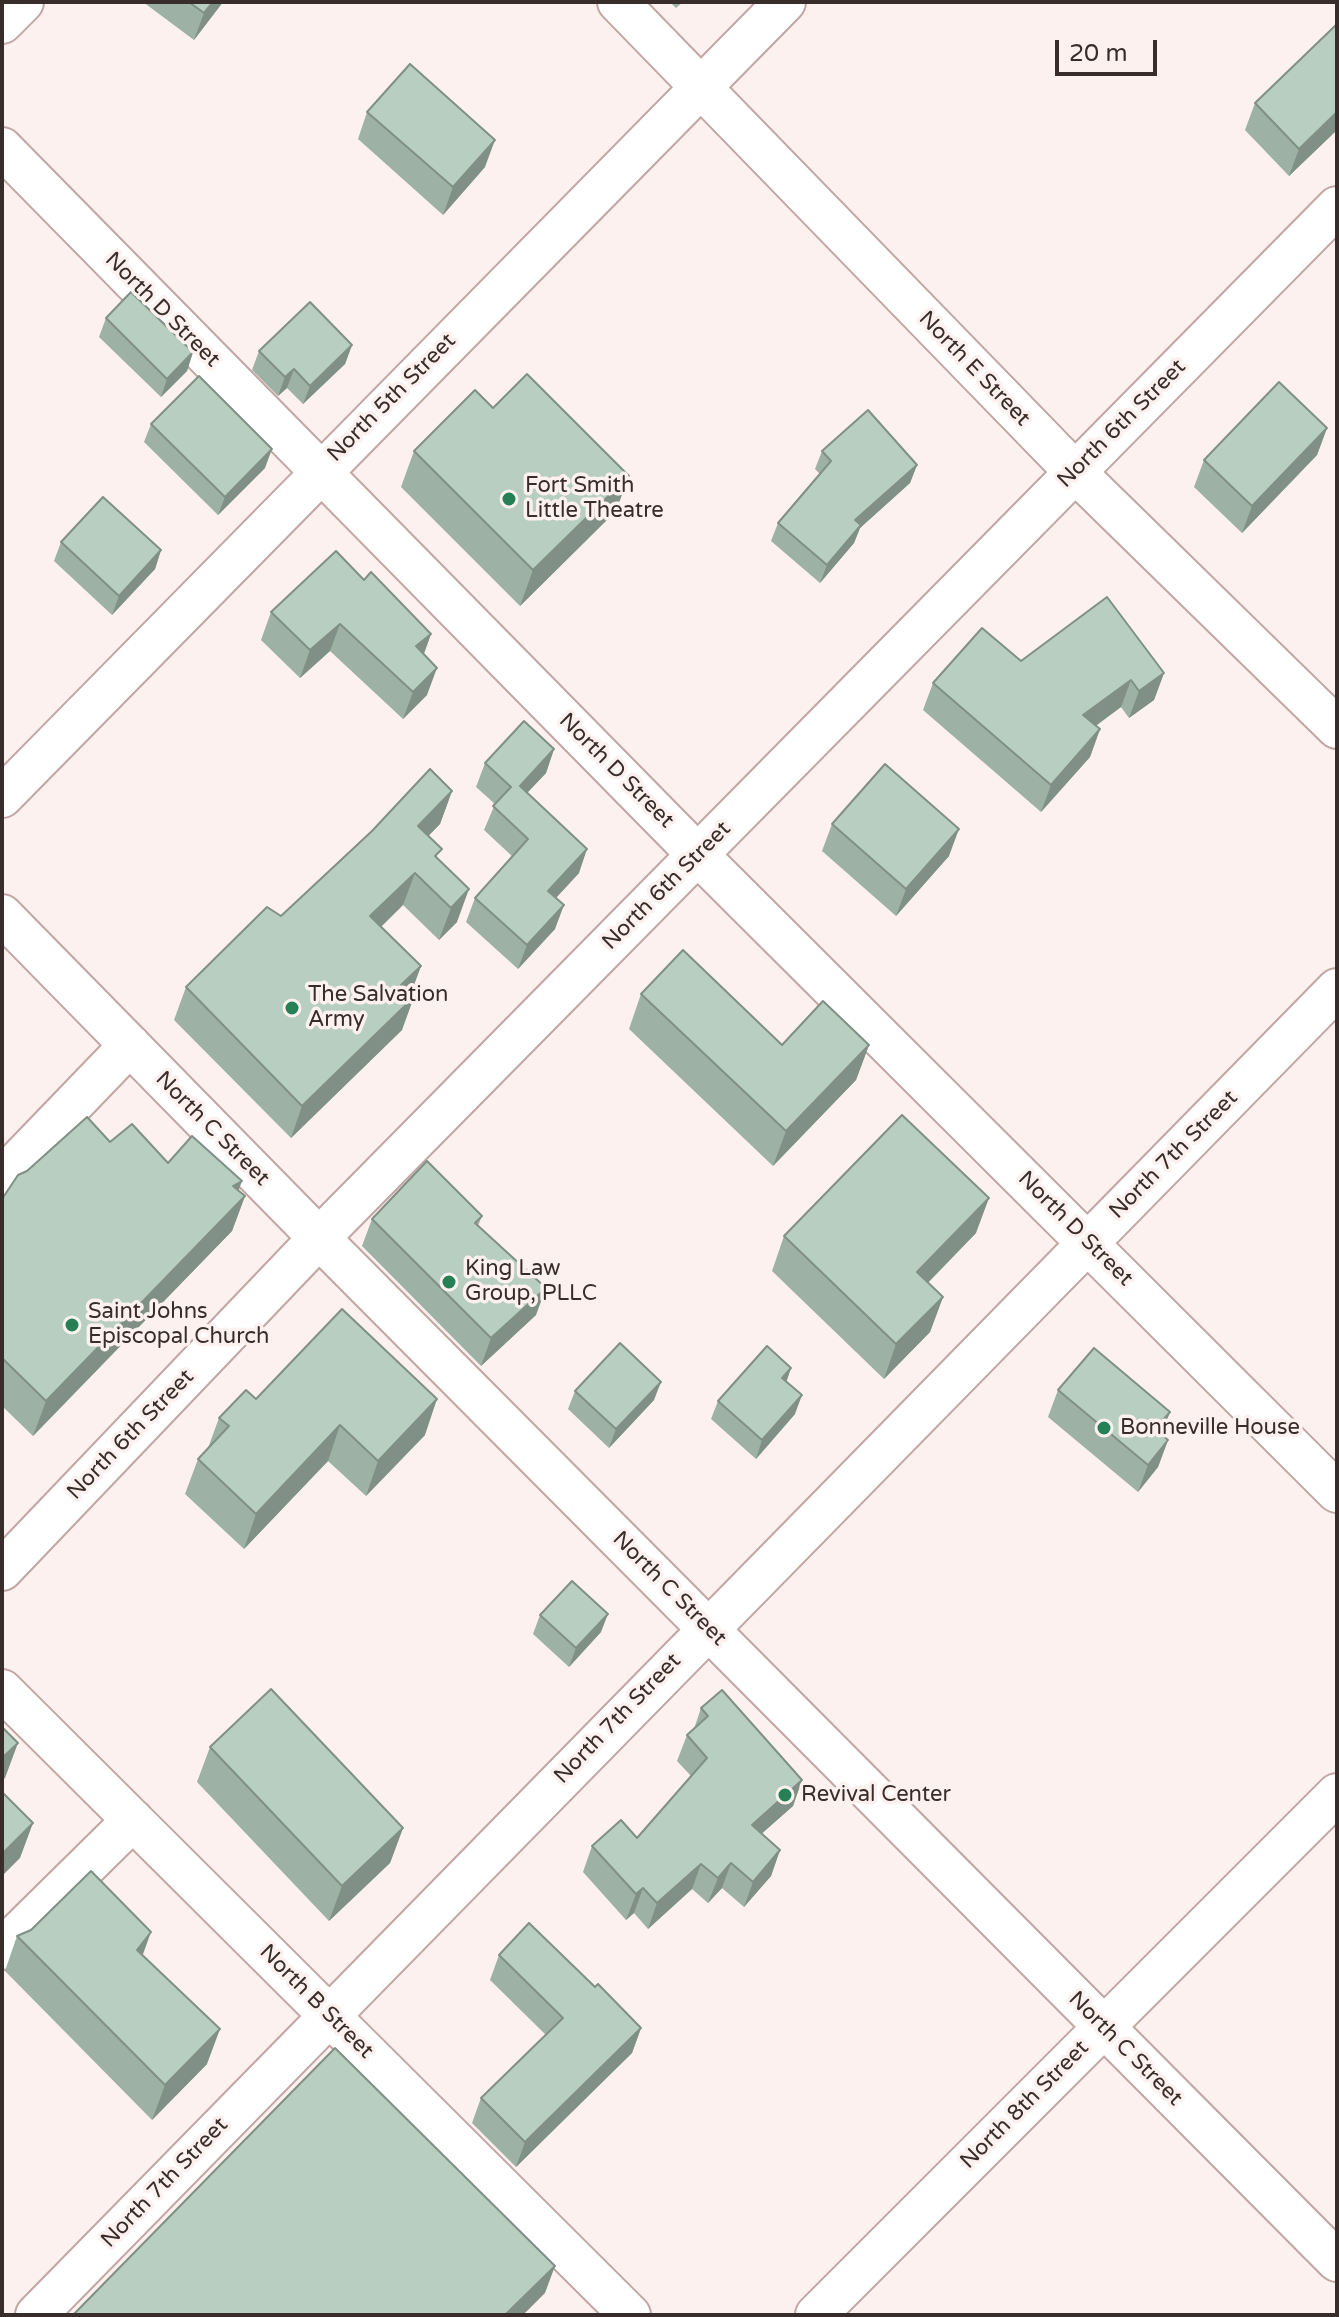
<!DOCTYPE html>
<style>
body{margin:0}
#map{position:relative;width:1339px;height:2317px;overflow:hidden;background:#fcf1ef;font-family:"Varela Round",sans-serif}
canvas{display:block}
.frame{position:absolute;inset:0;border:4px solid #382d2b;pointer-events:none}
.scale{position:absolute;left:1055px;top:40px;width:102px;height:36px;box-sizing:border-box;border:4px solid #382d2b;border-top:0;padding-left:10px;font-size:24px;line-height:28px;white-space:nowrap;color:#382d2b;-webkit-text-stroke:6px #fcf1ef;paint-order:stroke}
</style>
<div id="map">
<canvas width="1339" height="2317"></canvas>
<div class="frame"></div>
<div class="scale">20 m</div>
</div>
<script>
const context = document.querySelector('canvas').getContext('2d');
context.lineJoin = 'round';
function poly(rows) {
  const path = new Path2D();
  for (const r of rows) {
    path.moveTo(r[0], r[1]);
    for (let i = 2; i < r.length; i += 2) path.lineTo(r[i], r[i + 1]);
  }
  return path;
}
function strokePath(path, color, width, dash) {
  context.strokeStyle = color;
  context.lineWidth = width;
  context.lineCap = dash ? 'butt' : 'round';
  context.setLineDash(dash || []);
  context.stroke(path);
}
function fill(path, color) {
  context.fillStyle = color;
  context.fill(path, 'evenodd');
}
function label(font, color, halo, rows, align = 'center') {
  context.font = font + ' "Varela Round",sans-serif';
  context.lineWidth = 7;
  context.setLineDash([]);
  context.textBaseline = 'middle';
  context.strokeStyle = halo;
  context.fillStyle = color;
  for (const [text, x, y, turn = 0] of rows) {
    context.save();
    context.translate(x, y);
    context.rotate((+turn || 0) * Math.PI / 180);
    context.textAlign = isNaN(turn) ? turn : align;
    if (halo) context.strokeText(text, 0, 0);
    context.fillText(text, 0, 0);
    context.restore();
  }
}
const minor = poly([
 [618,2,1075,472,1337,728],
 [2,23,23,2],
 [2,148,698,855,1337,1492],
 [2,797,785,2],
 [2,915,319,1238,1337,2261],
 [2,1178,130,1045],
 [2,1570,319,1238,1337,207],
 [2,1690,630,2315],
 [2,1949,133,1820],
 [36,2315,1337,989],
 [816,2315,1337,1794]
]);
const wall = poly([
 [143,2,223,2,194,40],
 [670,2,683,2,676,8],
 [1255,103,1337,130,1289,176,1245,130],
 [367,112,485,167,443,215,358,139],
 [106,318,193,352,187,371,161,397,99,337],
 [352,345,345,364,303,404,287,388,278,396,252,370,259,351],
 [493,408,616,511,520,606,401,487,414,451],
 [151,424,265,468,218,515,144,442],
 [1327,428,1317,455,1242,533,1194,487,1204,460],
 [822,451,917,465,910,483,860,528,854,543,820,583,771,541,778,523,820,474,815,469],
 [61,542,161,550,155,569,112,615,54,561],
 [364,580,431,634,424,654,427,695,403,719,330,651,300,678,261,640,271,612],
 [1021,661,1164,673,1154,700,1129,718,1121,707,1096,726,1100,729,1090,757,1041,812,923,710,933,683],
 [554,749,546,773,527,793,579,873,556,898,555,929,518,969,466,922,475,898,513,857,484,830,495,804,476,787,485,763],
 [452,791,440,824,428,836,438,859,457,922,439,940,403,905,381,927,421,966,410,994,402,1030,291,1138,174,1020,186,987],
 [832,824,949,856,896,916,822,851],
 [641,994,782,1045,869,1045,856,1080,773,1166,629,1029],
 [110,1142,168,1163,238,1190,245,1196,232,1231,33,1436,2,1406,2,1199],
 [482,1216,478,1226,536,1315,481,1366,362,1246,372,1219],
 [976,1233,928,1283,943,1297,930,1332,884,1379,772,1271,784,1236],
 [791,1368,786,1382,795,1414,756,1459,711,1419,718,1401],
 [1058,1390,1161,1435,1168,1440,1158,1467,1138,1492,1048,1417],
 [575,1391,654,1400,609,1448,568,1409],
 [256,1399,425,1435,366,1496,328,1461,244,1549,185,1494,198,1459,208,1448,219,1418],
 [540,1615,601,1632,569,1667,533,1634],
 [701,1708,802,1780,793,1806,761,1834,780,1850,771,1876,744,1907,722,1888,708,1903,692,1889,648,1929,634,1913,626,1920,583,1872,592,1846,637,1838,691,1776,677,1761,687,1735,694,1729],
 [210,1747,403,1828,390,1863,329,1921,197,1782],
 [17,1936,143,1955,207,2064,152,2120,5,1971],
 [499,1955,595,1987,641,2028,632,2053,516,2167,472,2123,481,2098,546,2035,490,1980]
]);
const shadedWall = poly([
 [213,2,223,2,194,40,204,13],
 [1337,112,1337,130,1289,176,1299,149],
 [495,140,485,167,443,215,453,187],
 [352,345,345,364,303,404,310,386],
 [193,352,187,371,161,397,167,379],
 [294,369,287,388,278,396,285,377],
 [1327,428,1317,455,1242,533,1252,506],
 [272,449,265,468,218,515,225,497],
 [917,465,910,483,860,528,854,543,820,583,827,565,855,520],
 [629,476,616,511,520,606,533,570],
 [161,550,155,569,112,615,119,596],
 [340,624,330,651,300,678,310,650],
 [431,634,421,661,416,646],
 [437,668,427,695,403,719,413,692],
 [1164,673,1154,700,1129,718,1139,691],
 [1131,680,1121,707,1073,742,1083,715],
 [1100,729,1090,757,1041,812,1051,785],
 [554,749,546,773,511,810,520,786],
 [452,791,440,824,406,859,418,826],
 [959,829,949,856,896,916,906,889],
 [587,849,579,873,540,915,548,891],
 [415,873,403,905,358,949,370,916],
 [469,889,457,922,439,940,451,908],
 [564,905,555,929,518,969,527,945],
 [421,966,409,999,401,985],
 [414,997,402,1030,291,1138,302,1106],
 [869,1045,856,1080,773,1166,786,1131],
 [242,1181,231,1211,245,1196,232,1231,33,1436,46,1401,233,1186],
 [989,1198,976,1233,904,1307,917,1272],
 [546,1288,536,1315,481,1366,491,1338],
 [943,1297,930,1332,884,1379,896,1344],
 [791,1368,785,1386,782,1378],
 [661,1382,654,1400,609,1448,616,1429],
 [802,1395,795,1414,756,1459,762,1440],
 [437,1399,425,1435,366,1496,378,1461],
 [1170,1412,1160,1439,1155,1429],
 [340,1425,328,1461,244,1549,256,1514],
 [1168,1440,1158,1467,1138,1492,1148,1465],
 [608,1614,601,1632,569,1667,576,1648],
 [18,1743,5,1778,2,1781,2,1758],
 [802,1780,793,1806,742,1851,752,1825],
 [33,1823,20,1858,2,1876,2,1854],
 [403,1828,390,1863,329,1921,342,1886],
 [780,1850,771,1876,744,1907,753,1882],
 [731,1863,722,1888,708,1903,718,1878],
 [701,1864,692,1889,648,1929,657,1903],
 [643,1888,634,1913,626,1920,636,1894],
 [151,1932,138,1968,137,1950],
 [641,2028,632,2053,516,2167,525,2142],
 [220,2029,207,2064,152,2120,165,2085],
 [555,2266,545,2293,523,2315,505,2315]
]);
const building = poly([
 [189,2,213,2,204,13,189,2],
 [1337,24,1337,112,1299,149,1255,103,1337,24],
 [410,64,495,140,453,187,367,112,410,64],
 [131,292,193,352,167,379,106,318,131,292],
 [310,302,352,345,310,386,294,369,285,377,259,351,310,302],
 [527,374,629,476,533,570,414,451,475,390,493,408,527,374],
 [199,376,272,449,225,497,151,424,199,376],
 [1279,382,1327,428,1252,506,1204,460,1279,382],
 [868,410,917,465,855,520,861,525,827,565,778,523,831,461,822,451,868,410],
 [103,497,161,550,119,596,61,542,103,497],
 [336,551,364,580,371,572,431,634,416,646,437,668,413,692,340,624,310,650,271,612,336,551],
 [1107,597,1164,673,1139,691,1131,680,1083,715,1100,729,1051,785,933,683,982,628,1021,661,1107,597],
 [524,721,554,749,520,786,587,849,548,891,564,905,527,945,475,898,528,839,493,806,511,787,485,763,524,721],
 [885,764,959,829,906,889,832,824,885,764],
 [430,769,452,791,418,826,442,849,435,856,469,889,451,908,415,873,370,916,421,966,401,985,414,997,302,1106,186,987,267,907,281,916,372,831,430,769],
 [683,950,782,1045,823,1001,869,1045,786,1131,641,994,683,950],
 [902,1115,989,1198,917,1272,943,1297,896,1344,784,1236,902,1115],
 [87,1117,110,1142,132,1124,168,1163,192,1136,242,1181,233,1186,245,1196,46,1401,2,1358,2,1199,18,1175,27,1171,87,1117],
 [427,1161,482,1216,475,1223,546,1288,491,1338,372,1219,427,1161],
 [342,1309,437,1399,378,1461,340,1425,256,1514,198,1459,229,1426,219,1418,246,1390,256,1399,342,1309],
 [620,1343,661,1382,616,1429,575,1391,620,1343],
 [767,1346,791,1368,782,1378,802,1395,762,1440,718,1401,767,1346],
 [1094,1348,1170,1412,1155,1429,1168,1440,1148,1465,1058,1390,1094,1348],
 [572,1581,608,1614,576,1648,540,1615,572,1581],
 [271,1689,403,1828,342,1886,210,1747,271,1689],
 [722,1690,802,1780,752,1825,780,1850,753,1882,731,1863,718,1878,701,1864,657,1903,643,1888,636,1894,592,1846,621,1820,637,1838,707,1758,687,1735,708,1716,701,1708,722,1690],
 [2,1727,18,1743,2,1758,2,1727],
 [2,1792,33,1823,2,1854,2,1792],
 [91,1871,151,1932,137,1950,220,2029,165,2085,17,1936,31,1930,91,1871],
 [529,1923,595,1987,598,1984,641,2028,525,2142,481,2098,563,2018,499,1955,529,1923],
 [335,2048,555,2266,505,2315,73,2315,335,2048]
]);
const markers = [
 [509,499,8,"#258056"],
 [292,1008,8,"#258056"],
 [449,1282,8,"#258056"],
 [72,1325,8,"#258056"],
 [1104,1428,8,"#258056"],
 [785,1795,8,"#258056"]
];
const streetNames = [
 ["North D Street",162,310,45],
 ["North E Street",974,369,46],
 ["North 5th Street",392,398,-45],
 ["North 6th Street",1122,424,-45],
 ["North D Street",616,771,45],
 ["North 6th Street",667,886,-45],
 ["North C Street",212,1129,45],
 ["North 7th Street",1174,1155,-45],
 ["North D Street",1075,1229,45],
 ["North 6th Street",131,1435,-46],
 ["North C Street",669,1589,45],
 ["North 7th Street",618,1719,-46],
 ["North B Street",316,2002,45],
 ["North C Street",1125,2049,45],
 ["North 8th Street",1025,2105,-45],
 ["North 7th Street",165,2183,-46]
];
const poiNames = [
 ["Fort Smith",525,486],
 ["Little Theatre",525,511],
 ["The Salvation",308,995],
 ["Army",308,1020],
 ["King Law",465,1269],
 ["Group, PLLC",465,1294],
 ["Saint Johns",88,1312],
 ["Episcopal Church",88,1337],
 ["Bonneville House",1120,1428],
 ["Revival Center",801,1795]
];
strokePath(minor, '#c1a6a3', 44);
strokePath(minor, '#fff', 40);
fill(wall, '#9db1a5');
fill(shadedWall, '#809086');
fill(building, '#b7cec0');
strokePath(building, '#809086', 2);
for (const [x, y, r, color] of markers) {
  const dot = new Path2D();
  dot.arc(x, y, r, 0, 2 * Math.PI);
  context.fillStyle = color;
  context.fill(dot);
  strokePath(dot, '#fcf1ef', 3);
}
label('22px', '#382d2b', '#fcf1ef', streetNames);
label('22px', '#382d2b', '#fcf1ef', poiNames, 'left');
</script>
